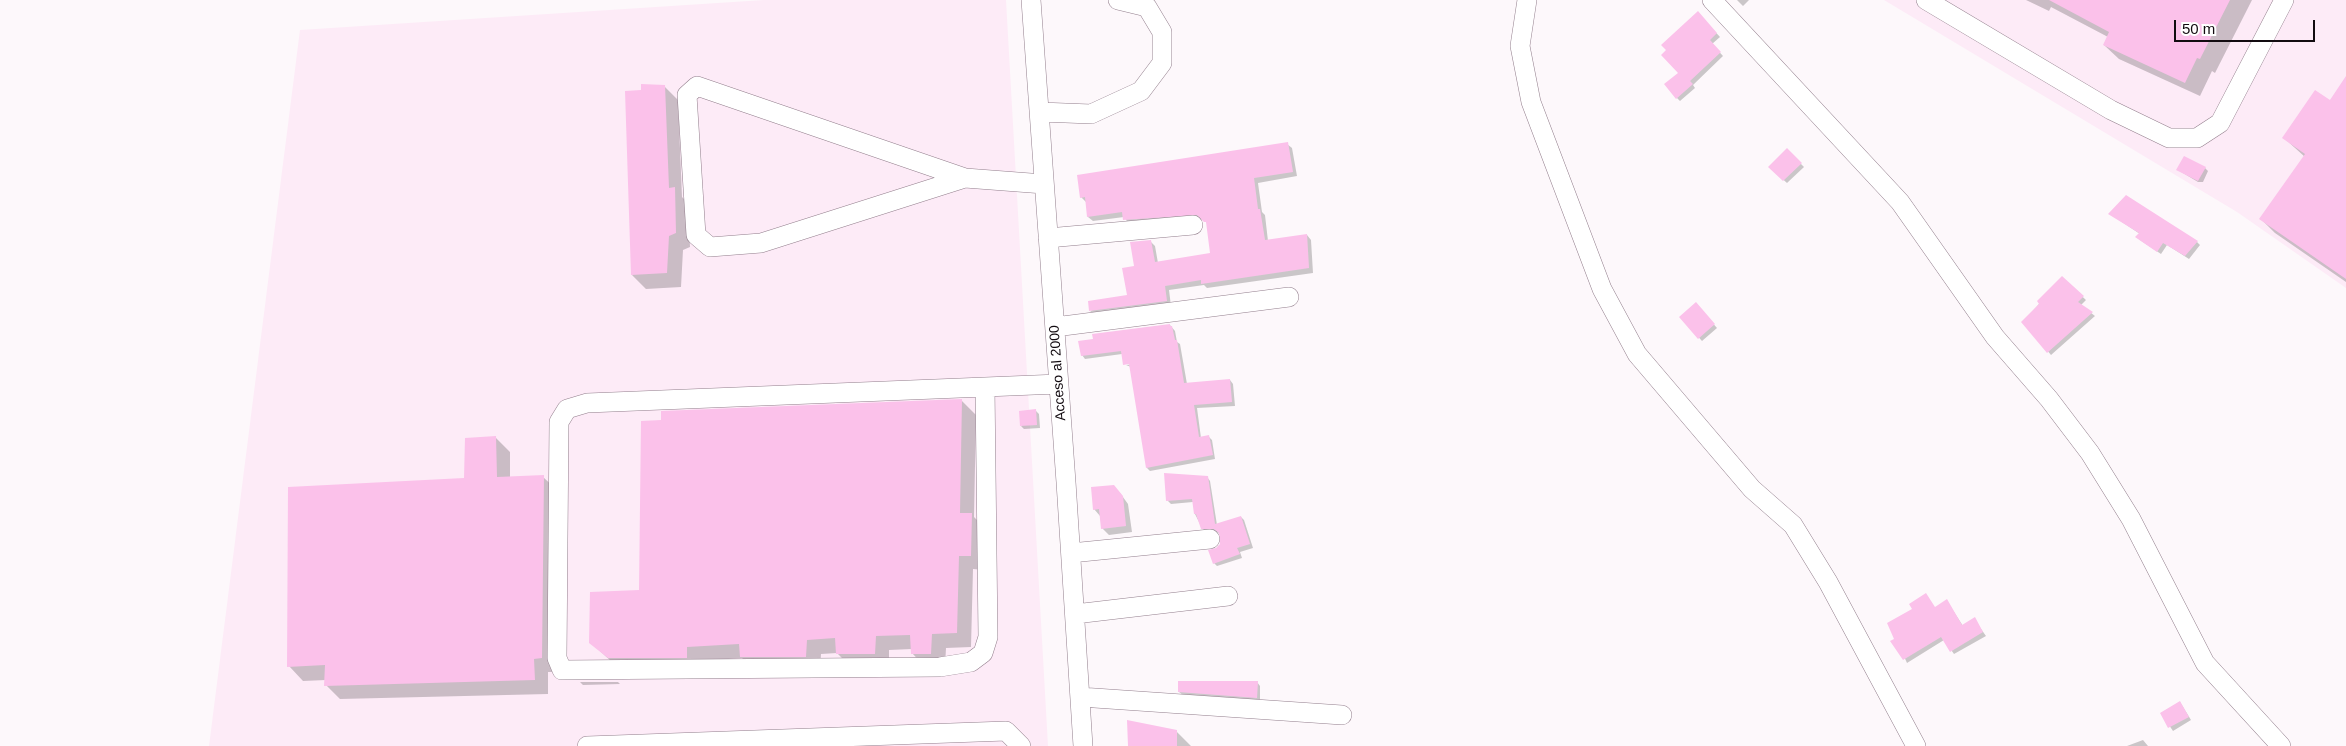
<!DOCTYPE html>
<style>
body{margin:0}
#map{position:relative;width:2346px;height:746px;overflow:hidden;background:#fdf8fb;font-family:Helvetica,sans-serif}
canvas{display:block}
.scale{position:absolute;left:2174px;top:20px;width:141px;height:22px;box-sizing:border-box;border:2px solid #120b10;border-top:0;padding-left:6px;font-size:15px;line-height:18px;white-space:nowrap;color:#120b10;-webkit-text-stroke:4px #fff;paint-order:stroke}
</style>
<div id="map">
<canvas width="2346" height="746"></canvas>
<div class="scale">50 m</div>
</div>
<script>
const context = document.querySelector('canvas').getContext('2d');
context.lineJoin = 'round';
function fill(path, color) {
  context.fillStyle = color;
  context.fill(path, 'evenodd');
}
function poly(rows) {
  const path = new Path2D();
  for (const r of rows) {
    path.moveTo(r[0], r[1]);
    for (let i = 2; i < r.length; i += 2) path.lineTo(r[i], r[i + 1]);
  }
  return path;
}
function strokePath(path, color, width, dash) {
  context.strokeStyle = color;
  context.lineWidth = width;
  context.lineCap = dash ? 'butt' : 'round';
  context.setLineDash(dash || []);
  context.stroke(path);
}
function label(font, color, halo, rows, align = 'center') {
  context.font = font + ' Helvetica,sans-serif';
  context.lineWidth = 4;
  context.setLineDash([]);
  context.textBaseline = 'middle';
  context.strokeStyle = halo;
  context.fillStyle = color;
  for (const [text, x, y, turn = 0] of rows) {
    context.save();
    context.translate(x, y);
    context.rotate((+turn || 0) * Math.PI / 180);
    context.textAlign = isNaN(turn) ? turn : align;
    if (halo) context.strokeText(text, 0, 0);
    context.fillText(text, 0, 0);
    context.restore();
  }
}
const built = poly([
 [764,0,1006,0,1048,746,209,746,300,30],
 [1884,0,2346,0,2346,288,2237,212]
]);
const shadow = poly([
 [1737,0,1749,0,1743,6],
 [2026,0,2252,0,2215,73,2212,71,2200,96,2119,59,2104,45,2108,37,2051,7,2049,11],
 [1698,13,1720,37,1712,44,1723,56,1693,85,1695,88,1680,101,1677,98,1680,73,1668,50],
 [2346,78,2346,282,2275,233,2261,219,2305,157,2284,138,2330,101],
 [664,86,678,100,682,197,688,203,690,247,683,250,681,287,646,289,632,275,642,92],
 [1287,144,1292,148,1297,176,1258,183,1262,212,1265,215,1268,241,1307,235,1311,240,1313,273,1207,288,1204,285,1169,290,1171,306,1095,315,1090,311,1128,296,1135,267,1150,241,1155,246,1158,263,1212,254,1208,224,1203,219,1129,224,1124,217,1093,221,1088,217,1087,203,1081,197],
 [1787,150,1804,167,1787,183,1769,167],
 [2205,168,2208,171,2203,182,2198,182,2178,170],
 [2110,214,2197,242,2200,245,2189,259,2167,245,2161,254,2140,240,2137,237,2140,234],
 [2062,278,2086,300,2081,305,2095,316,2051,355,2023,322],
 [1696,304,1717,328,1702,341,1681,318],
 [1170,325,1175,331,1177,342,1180,344,1187,384,1230,380,1233,384,1235,406,1197,408,1201,438,1209,437,1212,440,1215,459,1150,471,1147,468,1131,367,1126,365,1135,364,1125,363,1125,365,1122,354,1085,359,1082,355],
 [961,400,976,415,974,517,986,529,984,570,973,569,971,647,946,648,945,667,926,668,912,653,912,649,889,650,889,668,851,667,837,653,821,654,820,671,755,671,742,658,701,661,623,672,590,642,640,591],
 [1036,411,1039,414,1040,428,1024,429,1021,426],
 [496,438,510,452,510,478,543,477,558,491,556,672,548,672,548,694,340,699,326,685,326,680,303,681,289,666,465,479],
 [1207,477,1210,481,1217,525,1241,517,1244,520,1253,548,1240,552,1242,558,1217,566,1214,563,1217,549,1221,544,1221,533,1205,531,1202,528,1195,514,1193,502,1171,504,1167,500],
 [1120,493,1128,504,1132,532,1109,535,1102,528,1100,516,1094,509],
 [1926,595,1935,608,1947,601,1963,626,1974,619,1986,636,1954,654,1944,640,1907,663,1896,639],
 [580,682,618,682,620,684,583,685],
 [1257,682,1260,686,1260,701,1183,695,1179,692],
 [2180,702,2191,720,2173,731,2161,713],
 [1176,731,1191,746,1130,746],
 [2143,740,2148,746,2127,746]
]);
const building = poly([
 [2049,0,2230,0,2200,59,2197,58,2185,83,2103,45,2109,32],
 [1698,11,1717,33,1710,40,1721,52,1690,81,1693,84,1676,99,1664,84,1678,73,1661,55,1666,50,1661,45],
 [2346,76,2346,279,2259,219,2305,154,2282,138,2315,90,2330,100],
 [641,84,665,85,669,188,675,187,676,233,669,236,667,273,631,275,625,91,641,90],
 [1288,142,1293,172,1254,178,1258,209,1260,209,1265,240,1307,234,1309,268,1201,284,1201,280,1165,286,1167,301,1089,311,1088,301,1127,295,1122,268,1134,266,1130,242,1151,240,1155,262,1210,253,1206,222,1204,222,1197,215,1123,220,1122,212,1087,217,1085,197,1080,198,1077,175],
 [1787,148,1802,163,1783,181,1768,167],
 [2184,156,2206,167,2198,181,2176,170],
 [2126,195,2165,220,2198,241,2185,256,2163,243,2157,252,2135,237,2139,233,2108,214],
 [2062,276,2084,296,2078,302,2093,312,2047,353,2021,322,2039,304,2037,301],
 [1696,302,1715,324,1698,339,1679,317],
 [1170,324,1170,326,1172,326,1175,340,1177,340,1184,383,1230,379,1232,402,1194,405,1199,437,1209,435,1213,455,1146,468,1129,364,1123,365,1121,351,1081,356,1078,341,1093,339,1092,334],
 [962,399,960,513,972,513,971,556,959,556,957,633,932,634,931,654,911,654,910,635,876,636,875,654,836,654,835,638,807,640,806,657,740,657,739,644,687,647,687,658,608,658,589,643,590,592,639,590,641,421,661,420,661,411],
 [1036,409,1037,425,1020,426,1019,411],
 [496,436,497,477,544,475,542,658,534,659,535,680,324,686,325,665,287,667,288,487,464,478,465,438],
 [1164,473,1208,476,1215,524,1241,516,1250,544,1237,548,1240,554,1213,564,1208,550,1216,548,1220,544,1219,533,1214,529,1201,529,1196,514,1194,514,1192,499,1166,501],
 [1114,485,1123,496,1126,526,1101,529,1099,509,1093,510,1091,487],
 [1926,593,1935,607,1947,599,1962,625,1975,617,1983,632,1950,652,1941,637,1903,660,1890,641,1894,639,1887,623,1912,609,1909,604],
 [1178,681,1258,681,1257,698,1178,692],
 [2180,701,2189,717,2168,728,2160,713],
 [1127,720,1177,730,1177,746,1128,746]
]);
const minor = poly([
 [1031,0,1066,482,1083,746],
 [1527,0,1520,46,1531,102,1602,289,1637,354,1752,489,1793,525,1828,582,1916,746],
 [1712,0,1900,202,1912,219,1995,337,2049,399,2090,453,2131,519,2205,663,2281,746],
 [1926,0,2111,110,2169,138,2197,138,2220,123,2284,0],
 [1040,112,1091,114,1141,91,1162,63,1162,32,1147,7,1118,0],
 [965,178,761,243,710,247,696,235,687,95,697,86,965,178,1044,184],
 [1048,238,1193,225],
 [1055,327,1289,297],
 [985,387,988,637,983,653,971,662,940,667,562,670,557,658,559,422,567,409,587,403,985,387,1059,384],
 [1071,553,1210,539],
 [1075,614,1228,596],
 [1080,697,1342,715],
 [587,746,1006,731,1021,746]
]);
const streetNames = [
 ["Acceso al 2000",1058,373,-94]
];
fill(built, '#fdebf7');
fill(shadow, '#0003');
fill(building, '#fbc1ea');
strokePath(minor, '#937f8d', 20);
strokePath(minor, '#fff', 19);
label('14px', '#120b10', '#fff', streetNames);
</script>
